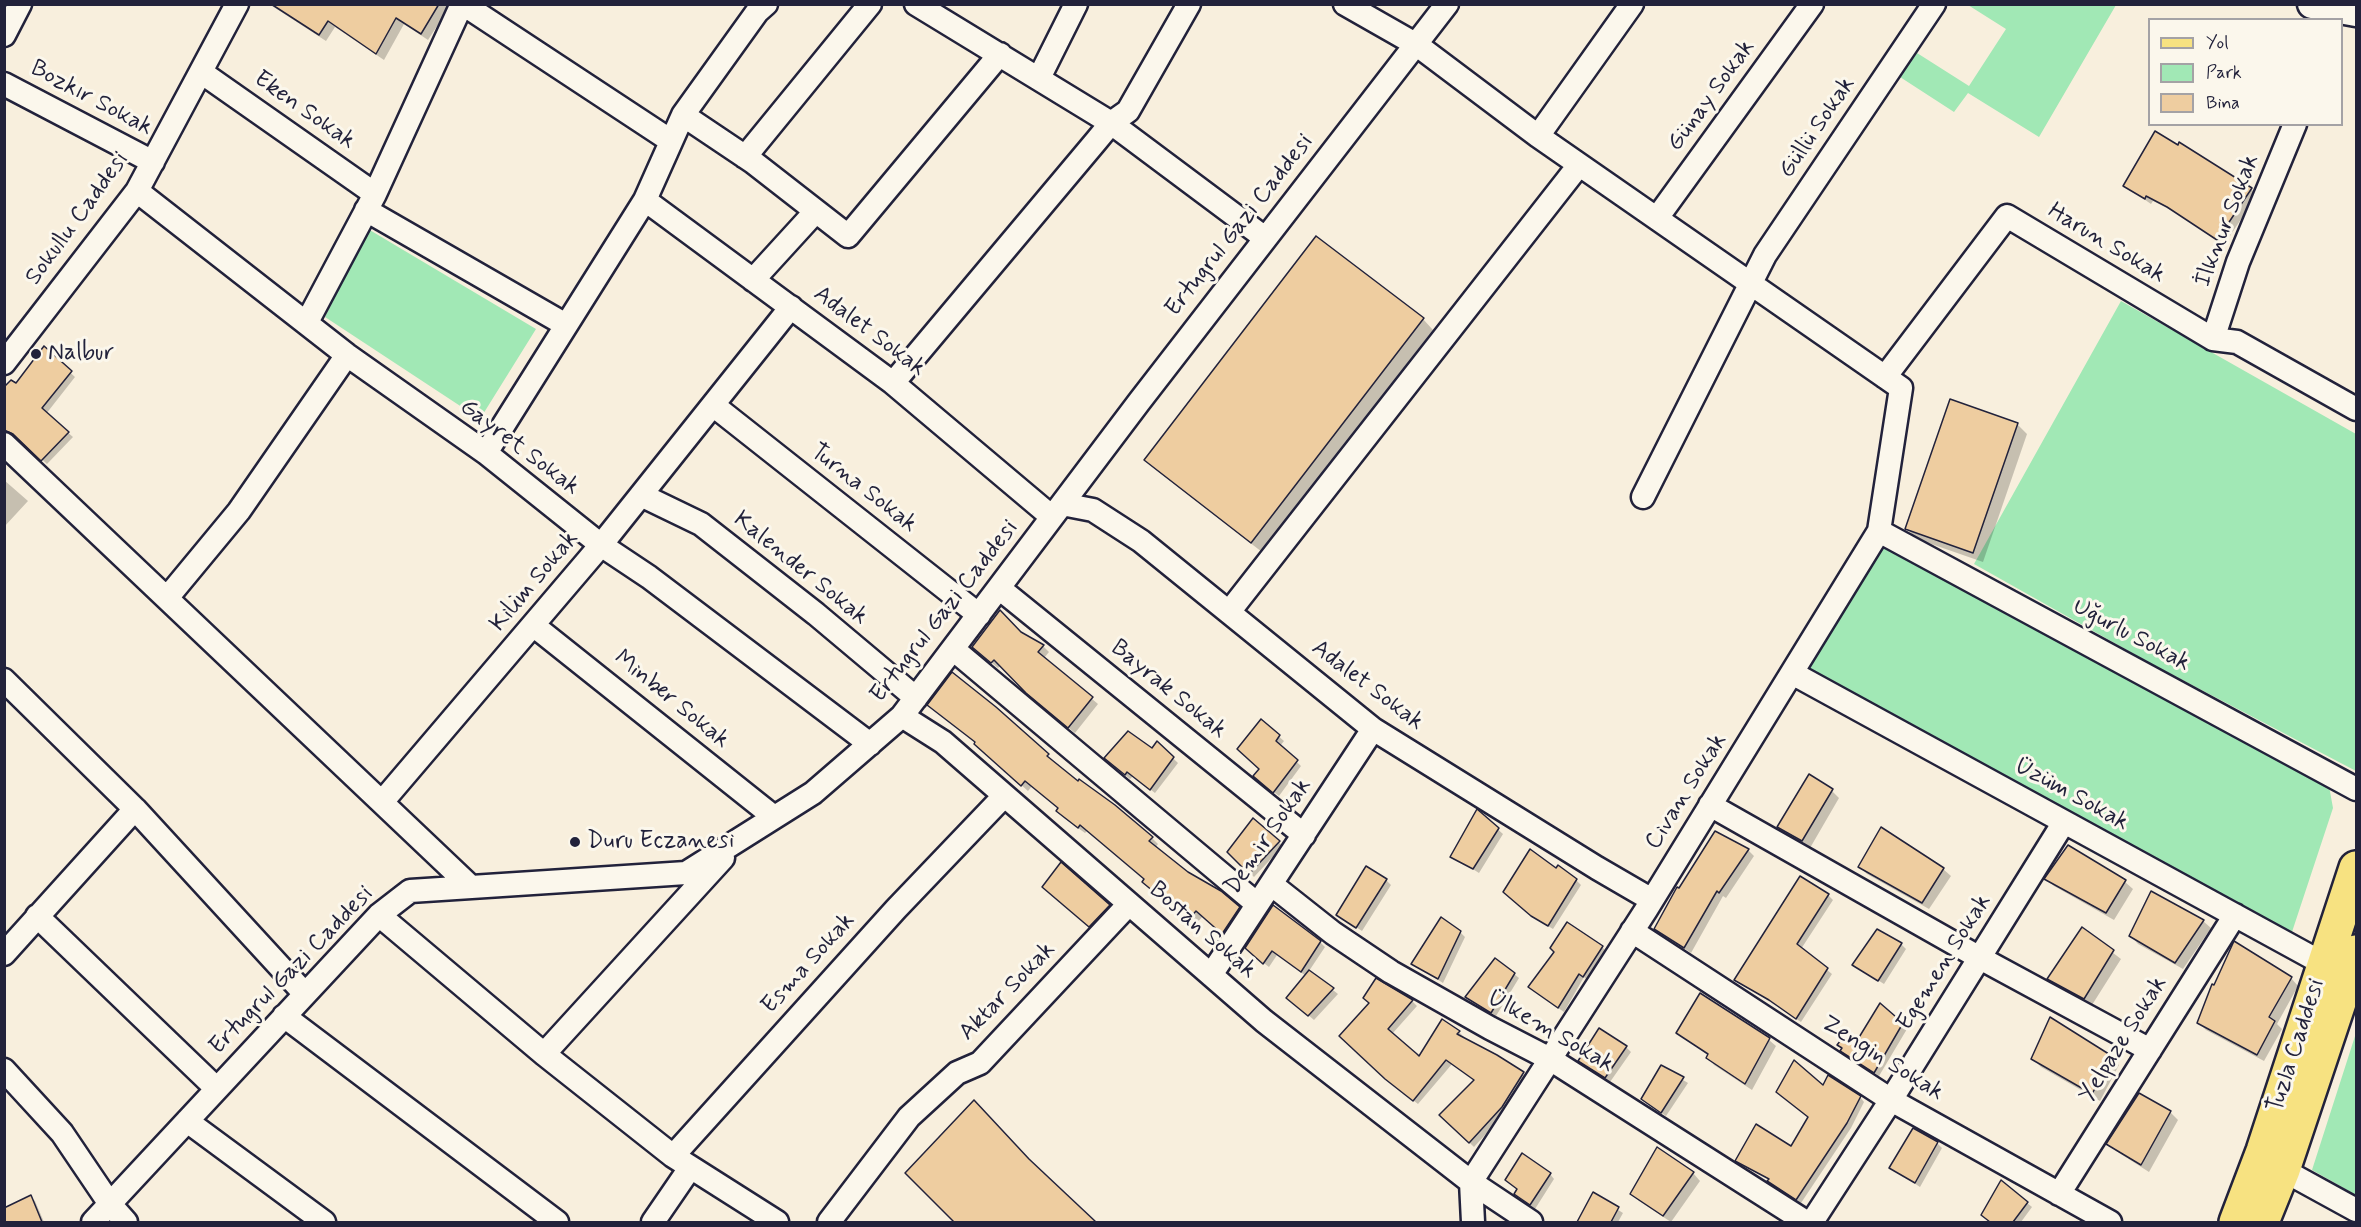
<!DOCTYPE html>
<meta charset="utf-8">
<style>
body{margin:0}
#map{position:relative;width:2361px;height:1227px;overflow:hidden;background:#f8efdd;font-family:Mynerve,sans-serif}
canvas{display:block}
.frame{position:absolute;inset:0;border:6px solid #22223b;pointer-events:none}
.legend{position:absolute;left:2148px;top:18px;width:195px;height:108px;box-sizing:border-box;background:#fbf7ec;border:2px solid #a4a2a5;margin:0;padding:8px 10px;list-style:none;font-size:18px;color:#22223b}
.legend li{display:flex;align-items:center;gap:12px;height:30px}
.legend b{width:30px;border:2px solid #a4a2a5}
</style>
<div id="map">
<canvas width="2361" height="1227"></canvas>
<div class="frame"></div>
<ul class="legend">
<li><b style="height:8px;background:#f7e281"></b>Yol</li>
<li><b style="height:16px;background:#a1e8b5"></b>Park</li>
<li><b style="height:16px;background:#eecda0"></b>Bina</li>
</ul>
</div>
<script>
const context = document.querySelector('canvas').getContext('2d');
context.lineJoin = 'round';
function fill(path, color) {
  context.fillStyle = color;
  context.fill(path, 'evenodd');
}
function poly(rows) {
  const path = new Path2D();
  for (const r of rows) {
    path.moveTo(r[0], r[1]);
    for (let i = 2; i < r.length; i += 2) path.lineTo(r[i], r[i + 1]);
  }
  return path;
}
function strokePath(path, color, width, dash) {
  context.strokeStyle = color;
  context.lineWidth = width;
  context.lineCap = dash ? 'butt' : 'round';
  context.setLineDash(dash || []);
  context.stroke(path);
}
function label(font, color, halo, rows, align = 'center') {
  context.font = font + ' Mynerve,sans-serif';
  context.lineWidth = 6;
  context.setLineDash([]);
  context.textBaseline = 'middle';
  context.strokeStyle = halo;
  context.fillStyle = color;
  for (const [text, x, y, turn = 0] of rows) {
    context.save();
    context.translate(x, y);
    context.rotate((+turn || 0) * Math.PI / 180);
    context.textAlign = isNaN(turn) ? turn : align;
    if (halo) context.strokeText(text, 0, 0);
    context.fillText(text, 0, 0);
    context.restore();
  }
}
const green = poly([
 [1968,5,2116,5,2039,137,1968,93,1954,112,1900,77,1917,53,1969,86,2006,29],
 [368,229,536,329,480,419,325,317],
 [2121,301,2356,434,2356,771,2150,663,1974,564],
 [1878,538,2329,786,2333,808,2288,944,1805,668],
 [2356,1033,2356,1195,2312,1170]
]);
const shadow = poly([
 [269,4,448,4,450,6,428,40,404,24,384,60,335,27,326,41],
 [2125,186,2251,189,2257,195,2224,245,2175,212,2153,201,2151,204],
 [1423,319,1433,330,1262,552,1156,470,1146,460],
 [44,348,75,377,46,414,73,437,47,464,20,439,4,434,4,389,16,385],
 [2017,424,2027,434,1983,562,1917,539,1907,529],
 [4,480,28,501,4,527],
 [1021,633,1043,646,1049,652,1044,658,1098,704,1075,733,1034,699,1001,665,998,668,980,653],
 [995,708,1053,763,1152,838,1158,844,1155,848,1239,908,1245,914,1229,939,1203,916,1195,925,1150,888,1145,880,1088,830,1085,833,1064,818,1058,811,1059,809,1032,786,1028,791,982,750],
 [1261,721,1284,741,1280,746,1301,766,1279,796,1260,781],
 [1157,743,1178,763,1155,793,1133,776,1130,779,1111,763,1153,750],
 [1832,791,1839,798,1810,848,1786,835,1779,827],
 [1477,811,1503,834,1479,873,1452,856],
 [1278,842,1283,846,1254,877,1229,852],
 [2069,847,2125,882,2133,889,2114,920,2054,886,2046,879],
 [1748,850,1754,856,1726,898,1723,896,1691,953,1656,929],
 [1860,867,1943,869,1951,876,1929,909,1867,874],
 [1386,880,1391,885,1362,931,1338,915],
 [1576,880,1581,885,1553,929,1538,920,1509,896],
 [1052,894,1109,906,1116,913,1097,934],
 [1828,895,1833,900,1801,949,1832,974,1801,1022,1736,980],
 [2203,921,2211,928,2183,969,2138,944,2131,936],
 [2082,929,2121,959,2092,1005,2057,986,2049,979],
 [1460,932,1465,937,1443,983,1413,964],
 [1320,942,1325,947,1309,971,1338,994,1314,1020,1293,1002,1306,976,1277,955,1269,967,1251,953],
 [1901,944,1906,949,1884,984,1854,965],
 [1602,947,1607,952,1588,981,1584,977,1564,1012,1535,992],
 [1514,974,1519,978,1496,1016,1467,997],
 [2291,978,2298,986,2277,1024,2282,1029,2264,1061,2206,1030,2199,1023],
 [1700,995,1769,1040,1776,1046,1752,1090,1714,1065,1708,1058,1709,1056,1678,1033],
 [1412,1001,1417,1006,1392,1034,1420,1058,1459,1032,1464,1037,1462,1039,1496,1056,1528,1078,1506,1112,1474,1147,1441,1115,1476,1081,1452,1064,1418,1104,1392,1084,1341,1036],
 [2051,1019,2111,1058,2119,1065,2100,1101,2041,1067,2033,1059],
 [1902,1024,1907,1029,1879,1076,1847,1055,1859,1041],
 [1626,1047,1631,1052,1610,1082,1579,1060],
 [1662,1067,1688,1083,1666,1116,1647,1103],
 [1823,1087,1860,1097,1864,1102,1851,1128,1801,1203,1774,1186,1770,1180,1737,1160,1792,1148,1810,1118],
 [2170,1112,2178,1120,2149,1172,2116,1151,2108,1144],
 [1937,1143,1942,1148,1920,1187,1891,1168],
 [1034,1165,1094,1222,954,1222,907,1173],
 [1693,1173,1700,1181,1671,1222,1639,1201,1632,1194],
 [1550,1174,1554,1179,1535,1209,1516,1194],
 [1593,1194,1623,1213,1618,1222,1584,1222,1580,1219],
 [30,1196,35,1201,44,1222,4,1222,4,1209],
 [2027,1203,2032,1207,2021,1222,1991,1222,1983,1214]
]);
const building = poly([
 [271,4,439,4,421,34,396,18,376,54,328,21,319,35,271,4],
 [2155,131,2178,145,2179,142,2252,188,2217,240,2167,207,2146,196,2145,199,2123,186,2155,131],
 [1316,236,1424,318,1251,543,1144,460,1316,236],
 [44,346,72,371,42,408,69,432,41,461,13,434,4,430,4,387,11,380,16,383,44,346],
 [1950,399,2018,423,1973,553,1905,529,1950,399],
 [1000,610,1021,632,1044,645,1038,652,1093,697,1068,728,1026,693,994,660,991,663,972,647,1000,610],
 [952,672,996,707,1049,754,1047,756,1078,781,1079,779,1115,805,1153,837,1149,841,1188,872,1221,891,1240,907,1222,934,1196,911,1188,920,1142,882,1144,879,1080,825,1078,828,1056,811,1058,808,1025,781,1021,786,974,744,975,742,927,705,952,672],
 [1261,719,1280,735,1276,741,1298,760,1273,793,1253,776,1259,769,1237,749,1261,719],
 [1128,731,1152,748,1157,741,1174,757,1150,790,1127,772,1125,775,1104,758,1128,731],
 [1809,774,1833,789,1802,841,1777,827,1809,774],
 [1477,809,1499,828,1473,869,1450,857,1477,809],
 [1253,818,1280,841,1249,874,1227,852,1253,818],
 [1881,827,1944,868,1922,903,1858,867,1881,827],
 [1715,831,1749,849,1719,893,1717,891,1684,948,1654,929,1677,887,1679,888,1715,831],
 [2068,845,2126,880,2106,913,2044,879,2068,845],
 [1530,849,1556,868,1558,865,1577,879,1548,926,1531,916,1503,892,1530,849],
 [1061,862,1110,905,1089,927,1042,887,1061,862],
 [1366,866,1387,879,1356,928,1336,915,1366,866],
 [1800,876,1829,894,1797,944,1828,968,1796,1019,1769,1000,1734,980,1800,876],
 [2151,891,2204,920,2175,963,2129,936,2151,891],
 [1273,905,1321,941,1301,972,1272,951,1263,964,1245,948,1273,905],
 [1441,917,1461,931,1438,979,1411,964,1441,917],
 [1567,922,1603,946,1583,977,1579,974,1558,1008,1528,987,1554,952,1550,948,1567,922],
 [2082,927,2114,950,2084,999,2047,979,2082,927],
 [1877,929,1902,943,1878,981,1852,965,1877,929],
 [2234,941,2292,977,2269,1017,2275,1021,2257,1055,2197,1023,2212,984,2214,985,2234,941],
 [1495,958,1515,973,1491,1013,1465,997,1495,958],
 [1309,970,1334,988,1308,1016,1286,998,1309,970],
 [1376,978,1413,1000,1388,1029,1417,1054,1419,1056,1442,1019,1460,1031,1457,1034,1497,1055,1524,1072,1502,1107,1469,1143,1439,1115,1474,1080,1446,1060,1413,1101,1385,1079,1339,1036,1369,1003,1363,998,1376,978],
 [1700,993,1770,1038,1745,1084,1706,1058,1708,1054,1676,1033,1700,993],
 [1880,1003,1903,1023,1874,1073,1840,1051,1842,1048,1837,1045,1848,1031,1858,1039,1880,1003],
 [2050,1017,2112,1056,2092,1094,2031,1059,2050,1017],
 [1599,1028,1627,1046,1605,1078,1578,1061,1599,1028],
 [1794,1060,1823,1085,1828,1075,1861,1096,1847,1123,1796,1200,1767,1181,1769,1179,1735,1161,1756,1124,1791,1146,1808,1117,1776,1092,1794,1060],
 [1661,1065,1684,1077,1661,1113,1641,1099,1661,1065],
 [2139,1093,2171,1111,2141,1165,2106,1144,2139,1093],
 [974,1100,1029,1159,1096,1222,954,1222,905,1173,974,1100],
 [1913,1128,1938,1142,1915,1183,1889,1168,1913,1128],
 [1657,1147,1694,1172,1663,1216,1630,1194,1657,1147],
 [1522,1153,1551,1173,1530,1205,1514,1194,1517,1189,1505,1180,1522,1153],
 [2001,1180,2028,1202,2013,1222,1990,1222,1981,1215,2001,1180],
 [1593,1192,1619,1207,1611,1222,1577,1222,1593,1192],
 [31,1195,42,1222,4,1222,4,1208,31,1195]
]);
const minor = poly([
 [463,4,671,141],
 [916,4,1111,123,1265,238],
 [1345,4,1417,45,1538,136,1901,388,1879,531,1646,910,1471,1182,1473,1222],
 [4,35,20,4],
 [201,72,375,194],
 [1039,78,1076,4],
 [4,84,153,162],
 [683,115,753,162,848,236,1000,54],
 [1538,136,1632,4],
 [745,157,870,4],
 [137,191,347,355,486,453,601,545,649,577,870,744],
 [645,200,893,383,1052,517],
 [366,210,566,325],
 [1657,218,1812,4],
 [753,280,816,211],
 [307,322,375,194,462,4],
 [2213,339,2238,262,2295,124],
 [4,363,137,191,237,4],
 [1885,377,2007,216,2213,339,2237,342,2356,409],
 [893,383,1097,140,1111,123,1128,111,1189,4],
 [713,405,979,615],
 [4,444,471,887],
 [486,453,645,200,683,115,757,12,766,4],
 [641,495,701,524,816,614,916,698],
 [1643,497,1765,255,1934,4],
 [1062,504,1093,510,1141,541,1373,729,1597,868,1652,900],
 [1879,531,2356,789],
 [999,588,1304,835],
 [167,598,239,511,347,355],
 [1229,612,1579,165],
 [533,625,774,817],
 [953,649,1257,904],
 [1792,673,2324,964],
 [4,680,135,809,305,994],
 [902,716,943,742,1264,1021,1471,1182,1531,1222],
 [382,802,601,545,791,307],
 [1710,805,1980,958,2150,1050],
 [1271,884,1333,933,1391,972,1490,1028,1550,1059,1806,1222],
 [379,915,544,1054,673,1156],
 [37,916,217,1089],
 [1632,931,1891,1100,2110,1222],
 [4,954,135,809],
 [1211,975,1373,729],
 [284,1016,557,1222],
 [544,1054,723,858],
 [4,1070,62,1133,110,1204,126,1222],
 [187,1121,324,1222],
 [2283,1170,2356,1210],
 [2059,1194,2235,915],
 [93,1222,379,915,410,891,686,873,813,793,902,716,1139,402,1447,4],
 [653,1222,690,1168],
 [777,1222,673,1156,896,909,1004,796],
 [829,1222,909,1117,957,1073,980,1063,1129,904],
 [1812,1222,1891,1100,2064,822]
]);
const tertiary = poly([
 [2312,4,2356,12]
]);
const primary = poly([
 [2236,1222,2263,1151,2356,868],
 [2262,1222,2283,1170,2356,952]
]);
const markers = [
 [36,354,6,"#22223b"],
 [575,842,6,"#22223b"]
];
const streetNames = [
 ["Günay Sokak",1712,96,-54],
 ["Bozkır Sokak",91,99,28],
 ["Eken Sokak",304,111,35],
 ["Güllü Sokak",1818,128,-56],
 ["Sokullu Caddesi",78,219,-54],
 ["İlknur Sokak",2228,221,-69],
 ["Ertugrul Gazi Caddesi",1240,226,-52],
 ["Harun Sokak",2106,244,31],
 ["Adalet Sokak",869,332,37],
 ["Gayret Sokak",519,448,37],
 ["Turna Sokak",863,489,38],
 ["Kalender Sokak",800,569,39],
 ["Kilim Sokak",535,582,-50],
 ["Ertugrul Gazi Caddesi",945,612,-52],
 ["Uğurlu Sokak",2131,636,28],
 ["Adalet Sokak",1367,686,37],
 ["Bayrak Sokak",1168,690,39],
 ["Minber Sokak",671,700,39],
 ["Civan Sokak",1687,792,-58],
 ["Üzüm Sokak",2071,795,29],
 ["Demir Sokak",1269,837,-56],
 ["Bostan Sokak",1202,931,41],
 ["Egemen Sokak",1945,963,-58],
 ["Esma Sokak",809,964,-48],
 ["Ertugrul Gazi Caddesi",292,971,-46],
 ["Aktar Sokak",1008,992,-46],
 ["Ülkem Sokak",1550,1032,30],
 ["Yelpaze Sokak",2124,1040,-58],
 ["Tuzla Caddesi",2297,1046,-72],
 ["Zengin Sokak",1882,1059,32]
];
const poiNames = [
 ["Nalbur",48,354],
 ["Duru Eczanesi",587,842]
];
fill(green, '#a1e8b5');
fill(shadow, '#0003');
fill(building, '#eecda0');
strokePath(building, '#22223b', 1.5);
strokePath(minor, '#22223b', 27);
strokePath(tertiary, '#22223b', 33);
strokePath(primary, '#22223b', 38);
strokePath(minor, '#fbf7ec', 22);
strokePath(tertiary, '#fbf7ec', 28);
strokePath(primary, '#f7e281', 33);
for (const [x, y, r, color] of markers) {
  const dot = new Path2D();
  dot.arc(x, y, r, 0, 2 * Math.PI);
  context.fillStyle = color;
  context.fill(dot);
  strokePath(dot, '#fbf7ec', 2);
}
label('24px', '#22223b', '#fbf7ec', streetNames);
label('24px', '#22223b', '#fbf7ec', poiNames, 'left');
</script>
